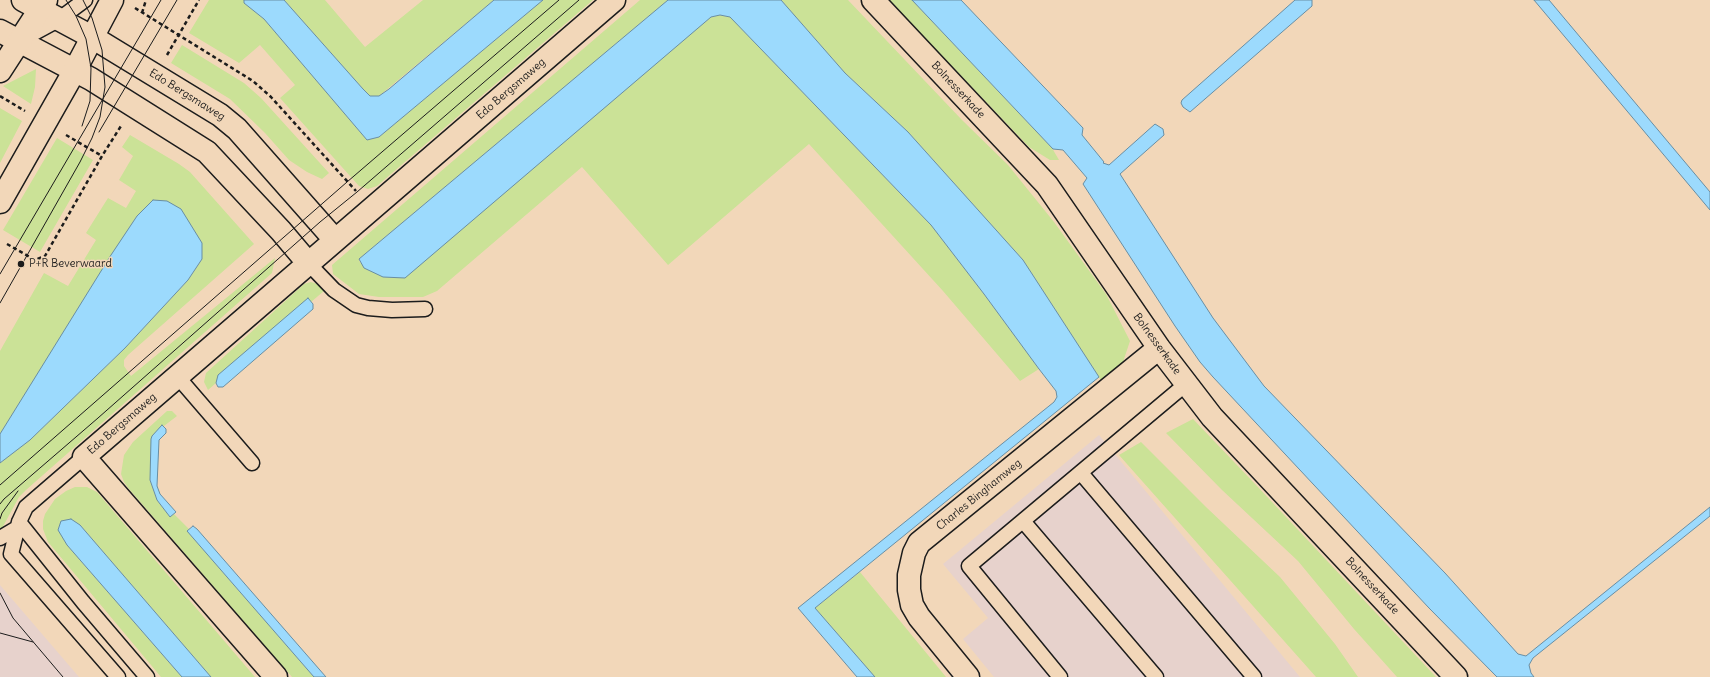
<!DOCTYPE html>
<style>
body{margin:0}
canvas{display:block;background:#f2d7b9}
</style>
<canvas width="1710" height="677"></canvas>
<script>
const context = document.querySelector('canvas').getContext('2d');
context.lineJoin = 'round';
function fill(path, color) {
  context.fillStyle = color;
  context.fill(path, 'evenodd');
}
function poly(rows) {
  const path = new Path2D();
  for (const r of rows) {
    path.moveTo(r[0], r[1]);
    for (let i = 2; i < r.length; i += 2) path.lineTo(r[i], r[i + 1]);
  }
  return path;
}
function strokePath(path, color, width, dash) {
  context.strokeStyle = color;
  context.lineWidth = width;
  context.lineCap = dash ? 'butt' : 'round';
  context.setLineDash(dash || []);
  context.stroke(path);
}
function label(font, color, halo, rows, align = 'center') {
  context.font = font + ' Delius,sans-serif';
  context.lineWidth = 3;
  context.setLineDash([]);
  context.textBaseline = 'middle';
  context.strokeStyle = halo;
  context.fillStyle = color;
  for (const [text, x, y, turn = 0] of rows) {
    context.save();
    context.translate(x, y);
    context.rotate((+turn || 0) * Math.PI / 180);
    context.textAlign = isNaN(turn) ? turn : align;
    if (halo) context.strokeText(text, 0, 0);
    context.fillText(text, 0, 0);
    context.restore();
  }
}
const built = poly([
 [1099,435,1300,677,994,677,963,639,988,618,943,564],
 [0,585,79,677,0,677]
]);
const green = poly([
 [209,0,244,0,244,3,264,19,367,140,379,137,543,0,593,0,377,186,368,189,359,186,280,98,295,85,260,45,239,63,189,33],
 [284,0,325,0,365,47,423,0,494,0,379,96,370,96,363,89],
 [640,0,668,0,359,259,360,263,711,17,720,15,730,17,931,225,984,294,1039,369,1020,381,943,291,809,144,668,265,582,167,437,291,423,297,379,297,359,294,333,274,332,265],
 [781,0,848,0,962,120,1008,165,1054,222,1106,294,1130,341,1123,362,1104,385,1023,260,908,132,845,73],
 [889,0,912,0,1052,148,1059,160,1050,160,1029,147],
 [182,45,244,83,261,98,329,173,322,179,307,172,289,160,265,133,230,99,171,63],
 [36,69,35,87,31,104,3,86],
 [0,108,22,121,0,163],
 [130,135,179,164,190,172,254,244,128,355,124,360,124,366,131,376,275,258,272,273,26,490,19,497,0,532,0,463,30,440,125,348,188,280,202,259,137,216,0,434,0,351,44,273,68,286,96,240,86,233,108,198,126,208,136,191,119,180,133,156,122,147],
 [57,138,93,160,40,252,3,230],
 [311,282,317,284,324,291,311,302,308,299,219,375,216,383,208,390,204,382,206,373,304,284],
 [167,411,172,411,177,416,164,426,161,425,150,480,157,500,170,517,174,514,189,529,187,531,314,677,292,677,129,489,124,482,121,474,124,455,133,442],
 [1193,419,1256,485,1436,677,1397,677,1354,629,1298,561,1222,490,1166,433],
 [1141,442,1206,507,1280,577,1335,644,1358,677,1316,677,1119,455],
 [75,487,87,487,97,492,255,677,211,677,80,525,67,545,182,677,161,677,48,542,43,529,43,521,45,514,55,499,66,491],
 [860,572,946,677,875,677,815,608]
]);
const water = poly([
 [244,0,284,0,363,89,370,96,379,96,389,89,494,0,543,0,379,137,367,140,264,19,244,3,244,0],
 [668,0,781,0,845,73,908,132,1023,260,1099,377,815,608,875,677,857,677,798,608,1054,402,1057,397,1056,391,1039,369,984,294,931,225,730,17,720,15,711,17,405,278,383,277,364,268,359,259,668,0],
 [912,0,961,0,1083,128,1082,135,1104,162,1103,163,1109,165,1155,124,1163,129,1164,135,1120,174,1213,318,1264,386,1445,573,1518,654,1526,656,1710,507,1710,516,1533,658,1529,665,1531,673,1534,677,1497,677,1429,608,1213,377,1200,362,1175,326,1083,184,1087,178,1063,150,1053,149,912,0],
 [1295,0,1312,0,1312,6,1190,112,1183,107,1181,103,1182,100,1295,0],
 [1534,0,1549,0,1710,192,1710,210,1534,0],
 [153,200,167,201,181,209,202,243,202,259,188,280,125,348,30,440,0,463,0,434,111,255,137,216,153,200],
 [308,298,313,304,313,309,223,387,218,387,216,383,218,375,308,298],
 [162,425,166,429,166,433,159,440,157,486,160,494,176,512,170,517,157,500,150,480,151,439,152,436,162,425],
 [71,519,80,525,211,677,182,677,67,545,58,530,61,521,71,519],
 [193,526,197,529,326,677,314,677,187,531,193,526]
]);
const path = poly([
 [135,8,253,81,271,97,356,191],
 [142,13,146,0],
 [167,55,199,0],
 [0,96,25,111],
 [66,135,102,156],
 [7,244,35,260,45,256,102,156,121,126]
]);
const service = poly([
 [23,39,58,20,85,0],
 [308,263,334,290,356,305,368,308,392,310,425,309],
 [177,376,252,463],
 [84,457,26,507,19,522,11,554,118,677],
 [1081,473,1254,677],
 [1023,521,1156,677],
 [19,522,83,602,147,677],
 [0,538,17,528],
 [1060,677,969,566,1186,384]
]);
const minor = poly([
 [23,0,92,37,220,115,237,129,335,240],
 [873,0,1047,185,1159,348,1212,417,1456,677],
 [0,31,91,79,207,152,281,231,308,263],
 [276,677,84,457,614,0],
 [968,677,919,617,912,605,909,590,909,575,914,553,919,543,1159,348]
]);
const secondary = poly([
 [0,71,46,0],
 [0,202,75,70,112,0]
]);
const tram = poly([
 [66,0,76,16,86,39,91,68,90,101,82,126],
 [99,132,177,0],
 [0,274,161,0],
 [0,303,80,162,92,138,100,117,105,87,102,50,92,18,83,0],
 [0,485,347,182,559,0],
 [0,504,4,499,98,418,320,222,357,192,579,0],
 [0,519,2,513,18,491],
 [0,593,13,618,63,677],
 [0,633,33,642]
]);
const markers = [
 [21,264,4,"#1c1c1c"]
];
const streetNames = [
 ["Edo Bergsmaweg",511,89,-41],
 ["Bolnesserkade",958,90,47],
 ["Edo Bergsmaweg",187,95,32],
 ["Bolnesserkade",1157,344,54],
 ["Edo Bergsmaweg",122,424,-41],
 ["Charles Binghamweg",979,495,-39],
 ["Bolnesserkade",1372,586,47]
];
const poiNames = [
 ["P+R Beverwaard",29,264]
];
fill(built, '#e7d2cc');
fill(green, '#cbe297');
fill(water, '#9cdafd');
strokePath(water, '#698ea3', 1);
strokePath(service, '#1c1c1c', 17);
strokePath(minor, '#1c1c1c', 25);
strokePath(secondary, '#1c1c1c', 25);
strokePath(path, '#1c1c1c', 2.5, [4, 3]);
strokePath(service, '#f2d7b9', 14);
strokePath(minor, '#f2d7b9', 22);
strokePath(secondary, '#f2d7b9', 22);
strokePath(tram, '#1c1c1c', 1);
for (const [x, y, r, color] of markers) {
  const dot = new Path2D();
  dot.arc(x, y, r, 0, 2 * Math.PI);
  context.fillStyle = color;
  context.fill(dot);
  strokePath(dot, '#f2d7b9', 1.5);
}
label('11px', '#1c1c1c', '#f2d7b9', streetNames);
label('11px', '#1c1c1c', '#f2d7b9', poiNames, 'left');
</script>
